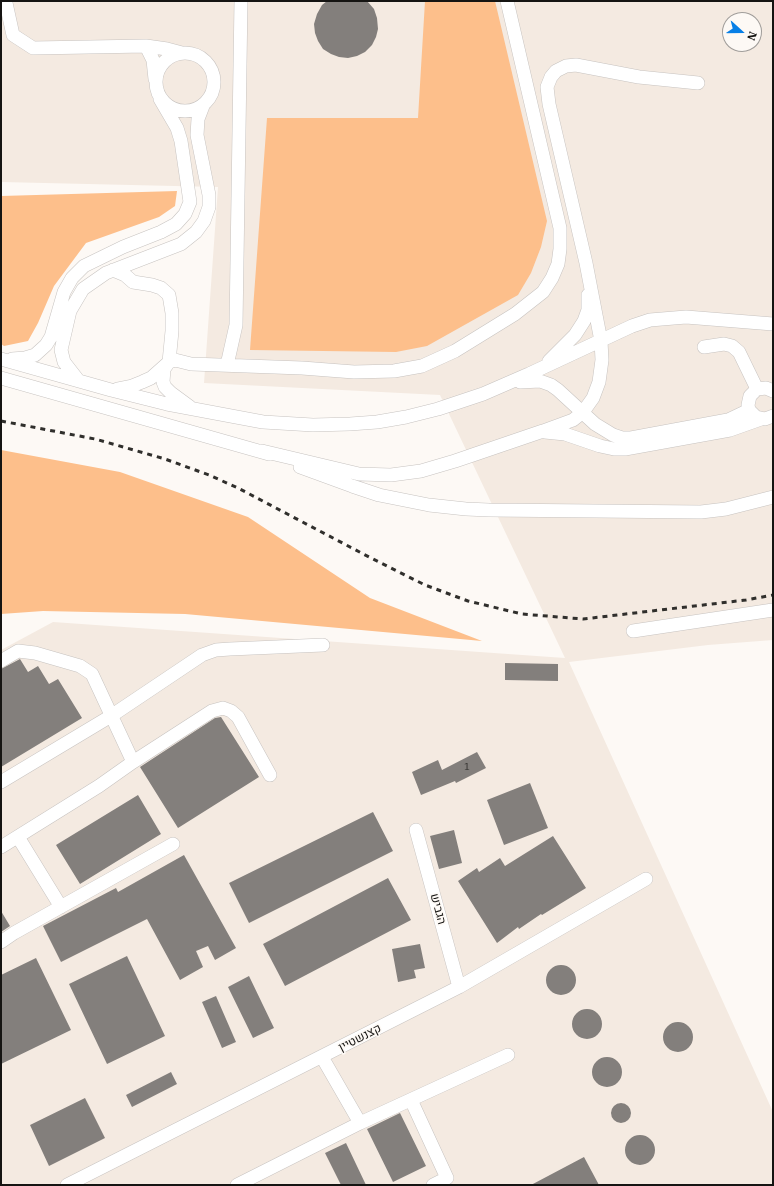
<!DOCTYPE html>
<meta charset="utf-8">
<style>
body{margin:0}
#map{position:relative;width:774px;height:1186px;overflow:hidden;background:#fdf9f5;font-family:"IBM Plex Serif",serif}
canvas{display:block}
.frame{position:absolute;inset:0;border:2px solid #151412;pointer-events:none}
.north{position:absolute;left:722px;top:12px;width:40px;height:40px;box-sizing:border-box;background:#fdf9f5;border:1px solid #a09d9a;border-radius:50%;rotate:111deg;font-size:11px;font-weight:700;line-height:16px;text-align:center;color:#151412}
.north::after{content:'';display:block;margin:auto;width:14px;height:18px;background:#077fe6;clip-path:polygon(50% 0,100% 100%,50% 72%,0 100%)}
</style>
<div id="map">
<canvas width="774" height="1186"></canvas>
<div class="frame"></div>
<div class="north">N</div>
</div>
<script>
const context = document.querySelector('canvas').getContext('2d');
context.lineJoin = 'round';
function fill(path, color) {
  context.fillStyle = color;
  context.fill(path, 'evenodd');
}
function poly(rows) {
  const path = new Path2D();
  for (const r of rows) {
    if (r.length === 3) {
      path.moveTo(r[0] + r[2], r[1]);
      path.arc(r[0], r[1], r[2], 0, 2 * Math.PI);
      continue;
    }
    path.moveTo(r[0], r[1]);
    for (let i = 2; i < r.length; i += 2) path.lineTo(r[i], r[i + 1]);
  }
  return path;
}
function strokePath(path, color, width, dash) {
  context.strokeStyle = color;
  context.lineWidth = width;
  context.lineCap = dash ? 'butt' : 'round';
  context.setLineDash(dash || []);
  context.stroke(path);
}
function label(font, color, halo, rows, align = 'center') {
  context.font = font + ' "IBM Plex Serif",Heebo,serif';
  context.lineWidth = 3;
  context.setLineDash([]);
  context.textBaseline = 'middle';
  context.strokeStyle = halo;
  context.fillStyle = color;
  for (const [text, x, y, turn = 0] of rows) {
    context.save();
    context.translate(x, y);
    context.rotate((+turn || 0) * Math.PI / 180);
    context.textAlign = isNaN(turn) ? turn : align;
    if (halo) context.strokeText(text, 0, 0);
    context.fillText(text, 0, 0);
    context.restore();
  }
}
const built = poly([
 [1,1,773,1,773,640,708,645,569,662,773,1112,773,1185,1,1185,1,650,53,622,565,658,440,395,204,383,218,187,1,182],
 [730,20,754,20,754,44,730,44]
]);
const green = poly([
 [425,1,495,1,547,221,541,247,531,273,518,295,427,346,396,352,250,350,267,118,418,118],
 [177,191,175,206,159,217,86,243,54,286,38,323,28,341,4,346,1,344,1,196],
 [1,450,120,472,248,517,370,598,482,641,185,614,43,611,1,614]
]);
const building = poly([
 [327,1,367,1,374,9,377,18,378,29,376,37,372,45,365,52,357,56,348,58,339,57,331,54,323,49,318,41,315,33,314,24,317,14,322,5],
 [20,659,28,672,38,666,49,684,58,679,82,718,1,767,1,669],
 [505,663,558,664,558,681,505,680],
 [221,717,259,777,178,828,140,767,215,718],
 [477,752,486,768,456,783,455,781,421,795,412,772,438,760,442,770],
 [530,783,548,828,504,845,487,800],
 [138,795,161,834,80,884,56,845],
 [373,812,393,851,249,923,229,883],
 [454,830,462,863,439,869,430,836],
 [553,836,586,888,542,915,541,914,519,929,518,927,497,943,458,881,477,868,479,872,500,858,505,866],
 [184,855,236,948,215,960,208,946,196,951,203,967,180,980,147,919,61,962,43,926,116,888,118,892],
 [388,878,411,920,285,986,263,944],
 [1,911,10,926,1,932],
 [420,944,425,968,414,970,416,978,398,982,392,949],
 [127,956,165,1036,107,1064,69,984],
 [36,958,71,1030,1,1064,1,975],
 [561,980,15],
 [249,976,274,1028,253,1038,228,987],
 [216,996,236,1042,222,1048,202,1002],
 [587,1024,15],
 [678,1037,15],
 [607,1072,15],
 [171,1072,177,1084,132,1107,126,1095],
 [85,1098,105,1138,49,1166,30,1125],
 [621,1113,10],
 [400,1113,426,1166,393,1182,367,1129],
 [640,1150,15],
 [346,1143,366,1185,341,1185,325,1153],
 [584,1157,599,1185,531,1185]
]);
const minor = poly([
 [4,1,6,3,13,35,33,48,146,46,167,49,182,53],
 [146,46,153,60,155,79],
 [185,82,29],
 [113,270,125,275,133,282,152,285,161,288,169,295,172,313,172,331,169,362,164,369,163,382,165,387,171,393,190,407],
 [704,347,724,344,732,346,739,352,757,389],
 [1,359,111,390,167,404,263,422,313,425,350,424,377,422,406,417,438,409,483,394,529,374,632,326,650,320,686,317,773,324],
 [12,359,25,358,35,355,46,345,51,337,64,292,72,278,84,266,123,247,161,232,176,224,185,214,190,202,181,141,177,128,160,99],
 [549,361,575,335,584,321,588,310,588,295],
 [227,365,236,325,241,1],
 [1,378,269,454],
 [78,380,64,362,61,350,70,311,83,289,106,273,181,244,196,232,204,221,209,207,209,195,197,135,198,119,203,106],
 [520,382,540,381,551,385,558,390,595,424,613,435,622,438,631,438,728,420,749,410],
 [117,389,132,386,142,382,151,378,169,362,175,360,191,364,302,368,354,372,394,371,422,366,455,351,515,314,543,292,552,278,558,264,560,249,560,228,507,1],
 [773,391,766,388,757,389,750,396,748,405,749,410,756,417,765,419,773,416],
 [545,432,565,434,600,446,614,449,625,449,730,430,761,419],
 [262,451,359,474,391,475,421,471,455,461,543,431,573,420,583,412,593,398,599,382,602,360,601,341,586,263,549,104,547,87,551,77,556,71,566,66,576,65,639,77,698,83],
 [300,467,352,486,379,495,429,505,466,509,489,510,701,512,726,509,773,497],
 [633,631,773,610],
 [1,661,18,651,35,653,80,666,92,674,133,762],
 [1,782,111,716,202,655,216,650,230,649,323,645],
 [416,830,459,987],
 [18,837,61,907],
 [1,847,99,786,133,762,212,711,223,708,231,711,238,717,270,775],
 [1,942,14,933,173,844],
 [322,1057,360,1123],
 [411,1100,447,1178,433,1185],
 [67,1185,459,987,646,879],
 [237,1185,360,1123,508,1055]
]);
const rail = poly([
 [1,421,95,439,165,459,209,475,238,488,369,557,425,585,468,601,522,614,583,619,746,600,773,595]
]);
const numberNames = [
 ["1",467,767]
];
const streetNames = [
 ["הגביש",438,909,75],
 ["קצנשטיין",360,1038,-27]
];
fill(built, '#f4eae1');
fill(green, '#fdbf8b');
fill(building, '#837f7c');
strokePath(minor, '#c7c3c0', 14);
strokePath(minor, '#fff', 13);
strokePath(rail, '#302f2c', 3, [5, 5]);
label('10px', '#302f2c', null, numberNames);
label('12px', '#151412', '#fdf9f5', streetNames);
</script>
